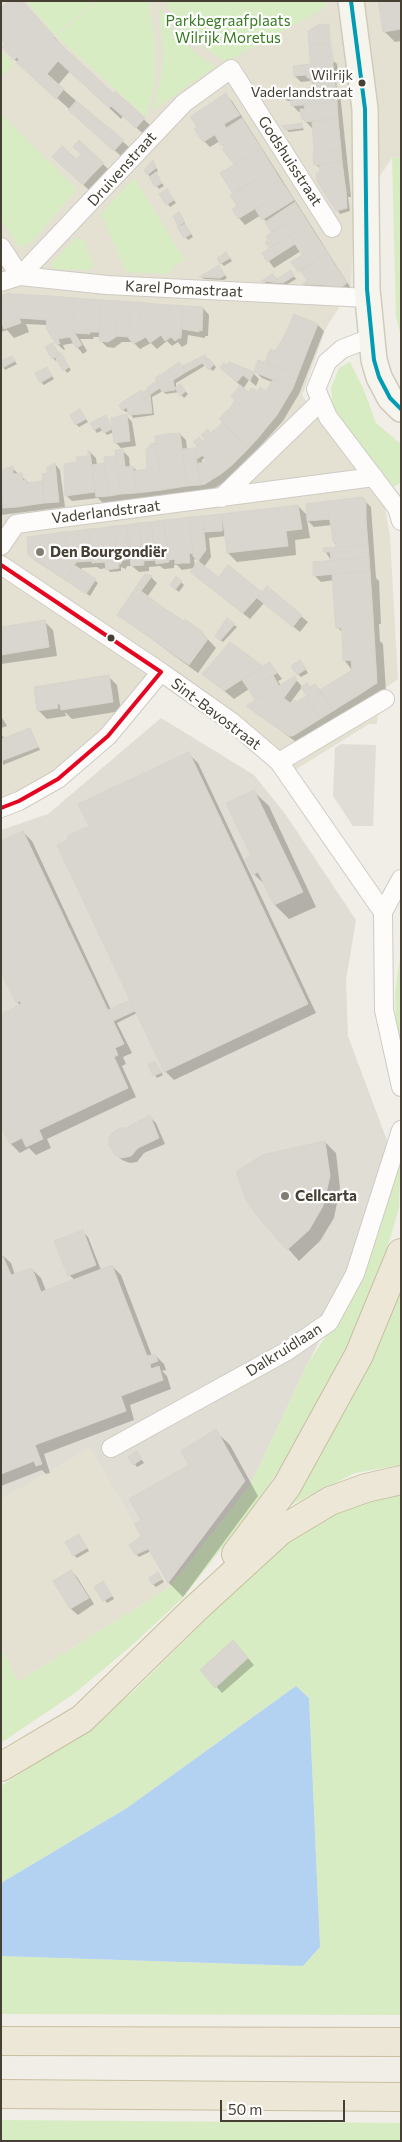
<!DOCTYPE html>
<meta charset="utf-8">
<style>
body{margin:0}
#map{position:relative;width:402px;height:2142px;overflow:hidden;background:#f0eee6;font-family:Commissioner,sans-serif}
canvas{display:block}
.frame{position:absolute;inset:0;border:2px solid #454033;pointer-events:none}
.scale{position:absolute;left:220px;top:2100px;width:125px;height:22px;box-sizing:border-box;border:2px solid #454033;border-top:0;padding-left:6px;font-size:15px;line-height:18px;white-space:nowrap;color:#454033;-webkit-text-stroke:4px #fff;paint-order:stroke}
</style>
<div id="map">
<canvas width="402" height="2142"></canvas>
<div class="frame"></div>
<div class="scale">50 m</div>
</div>
<script>
const context = document.querySelector('canvas').getContext('2d');
context.lineJoin = 'round';
function fill(path, color) {
  context.fillStyle = color;
  context.fill(path, 'evenodd');
}
function poly(rows) {
  const path = new Path2D();
  for (const r of rows) {
    path.moveTo(r[0], r[1]);
    for (let i = 2; i < r.length; i += 2) path.lineTo(r[i], r[i + 1]);
  }
  return path;
}
function strokePath(path, color, width, dash) {
  context.strokeStyle = color;
  context.lineWidth = width;
  context.lineCap = dash ? 'butt' : 'round';
  context.setLineDash(dash || []);
  context.stroke(path);
}
function label(font, color, halo, rows, align = 'center') {
  context.font = font + ' Commissioner,sans-serif';
  context.lineWidth = 4.5;
  context.setLineDash([]);
  context.textBaseline = 'middle';
  context.strokeStyle = halo;
  context.fillStyle = color;
  for (const [text, x, y, turn = 0] of rows) {
    context.save();
    context.translate(x, y);
    context.rotate((+turn || 0) * Math.PI / 180);
    context.textAlign = isNaN(turn) ? turn : align;
    if (halo) context.strokeText(text, 0, 0);
    context.fillText(text, 0, 0);
    context.restore();
  }
}
const residential = poly([
 [1,1,401,1,401,157,392,158,354,214,351,289,326,328,302,395,385,508,390,537,398,679,380,692,377,724,369,724,287,775,161,672,108,737,1,808],
 [90,1448,170,1587,18,1682,1,1648,1,1500]
]);
const industrial = poly([
 [161,718,254,775,286,815,356,920,346,980,348,1036,389,1146,350,1283,308,1363,250,1486,170,1587,90,1448,1,1500,1,830,48,814]
]);
const green = poly([
 [26,1,95,1,55,35],
 [97,1,149,1,155,43,155,84,146,117,56,36],
 [165,1,325,1,326,7,226,62,182,32],
 [159,4,178,39,215,67,152,111,162,73,163,53],
 [1,50,14,65,1,77],
 [1,114,77,189,33,241,20,248,1,220],
 [401,157,401,337,396,317,392,158],
 [134,178,185,260,174,266,169,274,126,272,101,214],
 [76,238,84,240,94,266,91,270,54,269,52,263],
 [350,362,364,390,376,423,401,444,401,482,394,487,333,409,331,388,339,368],
 [401,950,401,1044,396,1020,395,994],
 [401,1154,399,1208,385,1255,342,1360,304,1431,260,1499,183,1598,130,1647,75,1693,1,1743,1,1648,18,1682,170,1587,250,1486,308,1363,338,1318],
 [401,1281,401,1465,355,1473,285,1508],
 [401,1491,401,2015,1,2014,1,1956,303,1966,320,1947,309,1698,296,1686,127,1808,1,1883,1,1786,70,1741,134,1691,249,1576,291,1537,337,1509],
 [1,2120,401,2123,401,2141,1,2141]
]);
const parking = poly([
 [341,744,376,745,373,826,353,826,333,796,335,748]
]);
const water = poly([
 [296,1686,309,1698,320,1947,303,1966,1,1956,1,1883,127,1808]
]);
const shadow = poly([
 [401,1,401,41,395,42,384,31],
 [28,7,64,48,113,95,115,92,155,130,148,138,123,116,121,119,70,71,58,85,129,147,121,156,14,59],
 [328,25,331,63,334,63,330,27,334,61,337,64,339,78,336,79,337,90,340,93,351,197,348,197,350,211,340,214,318,180,322,173,321,170,316,164,313,129,302,118,301,112,299,112,293,106,292,101,288,101,285,99,316,89,311,81,301,82,295,76,312,65,309,32],
 [226,95,232,101,352,290,306,286,304,284,309,281,293,262,304,255,301,251,274,268,263,253,271,249,267,242,273,233,268,224,261,215,245,225,239,218,234,209,239,206,235,194,236,164,220,141,210,147,204,141,199,127,192,117],
 [301,125,304,130,289,132,286,129],
 [82,154,103,164,109,170,90,191,60,163,76,161],
 [153,162,158,171,155,173,164,186,159,189,145,170],
 [169,193,176,203,170,207,161,194],
 [179,214,193,237,188,240,179,228,181,227,179,225],
 [229,257,232,261,224,266,221,263],
 [221,269,227,278,224,280,204,279,201,277],
 [273,275,277,280,293,275,296,279,286,285,266,283,263,281],
 [11,295,203,308,209,315,208,336,205,336,205,338,188,335,187,344,182,347,178,342,172,346,167,341,157,349,151,343,140,349,133,342,122,342,114,348,107,347,100,340,100,337,93,337,94,339,80,339,87,351,83,354,74,343,63,345,65,350,64,350,57,344,47,325,26,324,29,332,14,338,7,330,1,332,1,298],
 [318,325,324,331,299,394,283,421,234,475,212,490,103,503,98,498,72,501,66,495,78,463,89,457,90,452,96,458,97,465,106,464,117,457,123,451,129,457,130,467,133,467,138,472,148,470,157,444,180,434,186,440,187,450,195,449,199,446,195,442,203,443,224,422,236,400,233,397,241,386,221,368,253,373,259,379,256,386,249,380,243,389,249,394,251,389,259,393,266,392,272,382,262,378,256,372,266,364,270,351,275,353,278,347,280,347],
 [206,457,208,459,202,465,202,460],
 [55,347,71,370,67,373,58,359,56,361,53,358],
 [205,356,216,367,213,371,206,365,176,383,176,388,180,386,188,394,184,398,179,392,166,394,163,391,152,397,154,415,133,418,129,411,126,412,123,410,121,405,144,393,149,390,148,388,182,367],
 [12,357,17,364,5,370,1,362],
 [47,368,54,379,44,385,41,382],
 [80,410,88,422,79,427,76,424],
 [126,415,132,422,136,446,121,448,115,442,114,432,107,435,103,430,97,433,95,430,105,417,113,430],
 [55,464,60,470,65,507,1,515,1,471,12,468,30,484,43,482],
 [365,501,371,507,376,578,379,581,381,624,379,624,380,641,383,644,386,692,363,702,299,742,296,742,248,706,257,700,249,689,234,699,204,674,230,644,263,668,270,663,282,679,278,681,281,686,294,678,300,684,302,687,288,706,297,704,308,697,311,688,315,685,321,691,353,671,344,660,342,632,337,627,334,580,321,582,315,576,332,562,325,551,337,548,334,542,332,525,314,527,307,520,310,538,295,540,296,555,237,562,228,553,226,536,209,538,211,557,204,567,219,579,228,566,262,593,267,588,308,622,300,632,264,603,250,619,198,578,194,568,182,570,177,565,174,565,174,568,164,569,160,566,149,567,149,571,139,572,132,566,127,566,126,569,121,567,121,571,110,572,107,568,100,569,97,567,82,568,81,570,98,583,90,596,36,561,29,555,28,538,298,506,308,516],
 [194,559,200,561,195,568],
 [151,577,157,583,147,597,184,623,186,621,202,633,216,648,198,673,119,615],
 [181,582,184,585,179,592,174,588],
 [44,621,53,630,57,656,1,664,1,628],
 [234,625,237,627,223,642,216,636],
 [303,665,308,673,301,677,298,674],
 [108,676,117,685,121,711,72,719,65,712,66,716,47,719,38,710],
 [1,716,7,726,1,728],
 [30,729,40,750,3,765,1,734,5,739],
 [189,754,198,763,316,1013,174,1080,165,1071,137,1013,117,1023,132,1053,123,1057,126,1064,122,1066,136,1097,47,1139,51,1148,36,1155,29,1148,20,1153,11,1144,21,1006,17,1002,23,832,32,841,111,1010,132,1001,90,827],
 [254,792,269,806,316,907,289,919,275,905,267,887,254,874],
 [155,1062,163,1075,157,1078,155,1075],
 [150,1117,156,1123,165,1144,144,1153,137,1162,130,1163,122,1160,116,1154,126,1129],
 [325,1142,336,1153,340,1188,334,1218,320,1241,299,1261,258,1215],
 [82,1231,88,1237,101,1270,112,1266,121,1275,152,1356,155,1355,164,1364,166,1370,162,1371,167,1376,171,1389,130,1405,134,1420,44,1454,50,1473,46,1474,42,1470,1,1486,1,1254,11,1263,15,1275,32,1269,41,1278,46,1291,75,1280,69,1275],
 [215,1431,230,1445,258,1496,183,1597,169,1583,151,1551,139,1557,136,1554,141,1538,144,1541,142,1521,191,1466],
 [137,1453,144,1463,137,1467,130,1457],
 [81,1539,89,1551,77,1558,74,1555],
 [71,1571,77,1577,94,1604,78,1615,71,1609,54,1581],
 [158,1574,164,1582,156,1587,153,1584],
 [106,1586,114,1599,107,1603,96,1587],
 [239,1648,254,1665,222,1693,202,1670]
]);
const building = poly([
 [9,1,23,1,54,36,53,37,113,93,115,91,145,118,136,128,111,106,109,108,58,61,47,74,64,89,56,99,16,62,19,60,17,57,14,60,2,47,5,44,1,40,1,8,9,1],
 [378,1,401,1,401,29,383,32,378,1],
 [329,24,330,44,320,44,318,25,329,24],
 [318,25,320,44,309,45,308,31,318,25],
 [330,44,332,57,310,59,309,45,330,44],
 [332,57,334,73,294,76,293,66,311,64,310,59,332,57],
 [334,73,335,85,314,88,313,82,310,82,310,78,307,78,307,75,334,73],
 [335,85,337,102,291,106,290,90,335,85],
 [290,90,291,99,284,99,283,91,290,90],
 [226,93,233,105,197,127,190,117,226,93],
 [76,101,124,140,114,151,68,110,76,101],
 [337,102,338,118,305,122,305,119,301,119,300,109,305,109,304,105,337,102],
 [233,105,240,115,224,124,226,128,203,142,194,129,233,105],
 [242,118,250,131,225,147,223,144,221,146,215,135,242,118],
 [338,118,341,150,314,153,312,122,338,118],
 [302,123,302,128,285,130,282,126,302,123],
 [250,131,261,148,234,164,222,149,250,131],
 [79,140,104,163,93,174,76,159,81,154,73,147,79,140],
 [62,146,93,174,83,185,52,157,62,146],
 [261,148,267,158,226,183,220,173,261,148],
 [341,150,342,161,314,165,313,153,341,150],
 [267,158,274,169,233,194,226,183,267,158],
 [153,160,156,168,147,175,144,170,153,160],
 [342,161,344,177,317,181,316,172,320,172,319,164,342,161],
 [274,169,280,179,237,206,230,195,274,169],
 [156,172,162,183,155,187,149,177,156,172],
 [344,177,346,191,325,194,317,181,344,177],
 [280,179,287,189,238,219,232,209,280,179],
 [167,189,174,200,166,205,159,194,167,189],
 [287,189,294,200,262,220,255,209,287,189],
 [346,191,347,208,336,211,325,194,346,191],
 [295,202,302,213,271,232,265,222,295,202],
 [179,212,185,222,178,226,173,216,179,212],
 [302,213,309,224,269,248,265,242,268,240,266,236,302,213],
 [185,224,191,234,184,238,177,227,185,224],
 [309,224,321,243,302,255,295,244,267,262,262,253,309,224],
 [321,243,328,253,298,272,291,262,321,243],
 [226,252,230,258,220,264,217,258,226,252],
 [328,253,334,263,307,281,301,271,328,253],
 [334,263,347,283,342,287,322,285,316,275,334,263],
 [219,265,225,275,220,278,199,277,219,265],
 [291,270,294,276,283,283,272,282,291,270],
 [273,274,277,279,272,282,261,281,273,274],
 [316,275,322,285,302,284,307,281,316,275],
 [8,293,11,294,21,323,4,329,1,321,1,296,8,293],
 [11,294,51,296,50,317,47,317,47,320,19,318,11,294],
 [51,296,74,298,72,329,82,345,76,348,70,337,58,339,60,344,56,344,46,328,47,317,50,317,51,296],
 [74,298,86,299,85,326,90,334,75,333,72,329,74,298],
 [86,299,101,300,99,332,88,332,85,326,86,299],
 [101,300,118,301,116,337,108,342,99,341,101,300],
 [118,301,130,302,128,337,116,336,118,301],
 [130,302,139,302,141,334,143,333,146,337,133,344,128,337,130,302],
 [139,302,156,304,155,326,161,335,150,343,143,333,141,334,139,302],
 [156,304,171,305,170,327,179,338,175,341,171,337,165,341,155,326,156,304],
 [171,305,183,306,181,338,179,338,170,327,171,305],
 [183,306,203,307,202,331,199,330,199,332,182,329,183,306],
 [294,314,318,324,310,344,285,335,294,314],
 [285,335,310,344,303,362,275,351,285,335],
 [53,343,59,354,52,359,45,347,53,343],
 [270,349,303,362,298,375,265,362,270,349],
 [61,353,69,367,63,371,55,357,61,353],
 [205,355,208,360,186,372,182,366,205,355],
 [12,356,15,361,2,368,1,361,12,356],
 [209,359,214,364,209,370,202,363,209,359],
 [258,360,298,375,293,388,254,372,258,360],
 [179,362,186,372,175,379,168,370,179,362],
 [229,362,254,372,250,381,243,375,237,382,220,368,224,363,227,365,229,362],
 [47,367,52,376,40,383,35,373,47,367],
 [168,370,175,379,160,388,155,378,168,370],
 [273,379,293,388,277,415,249,392,251,388,258,391,260,387,266,391,273,379],
 [173,380,175,390,162,392,160,388,173,380],
 [156,381,160,388,151,394,147,388,156,381],
 [180,384,186,391,180,396,175,388,180,384],
 [240,385,277,415,267,427,231,397,240,385],
 [148,389,151,394,134,404,130,397,142,390,143,392,148,389],
 [150,395,152,413,129,415,127,408,150,395],
 [130,397,134,404,122,410,119,405,130,397],
 [235,400,267,427,259,437,228,411,235,400],
 [80,409,86,419,75,425,70,415,80,409],
 [227,410,259,437,248,449,219,419,227,410],
 [127,414,130,441,114,443,111,418,127,414],
 [106,415,108,419,103,422,108,431,104,433,100,427,94,430,90,423,106,415],
 [108,419,112,429,108,431,103,422,108,419],
 [223,422,248,449,239,458,214,431,223,422],
 [207,429,211,433,213,430,239,458,231,466,201,435,207,429],
 [180,433,187,486,174,488,168,434,180,433],
 [168,434,174,488,162,490,155,436,168,434],
 [199,437,203,441,197,446,193,442,199,437],
 [205,439,231,466,221,474,195,448,205,439],
 [156,443,162,490,137,493,134,471,147,469,146,450,151,444,156,443],
 [195,448,203,455,197,459,195,448],
 [195,448,200,485,187,486,182,449,195,448],
 [123,449,125,467,133,466,137,493,121,494,115,450,123,449],
 [88,451,90,451,95,492,65,496,64,464,77,462,76,457,88,456,88,451],
 [116,456,121,494,109,496,104,457,116,456],
 [206,459,221,474,205,484,200,485,198,463,203,463,206,459],
 [55,463,59,502,44,503,42,474,47,473,47,467,55,463],
 [104,463,109,496,96,497,92,465,104,463],
 [13,466,13,474,22,473,23,481,14,486,17,507,3,508,1,470,13,466],
 [26,479,27,483,42,481,44,503,17,507,14,486,26,479],
 [362,497,366,500,366,518,330,521,328,501,362,497],
 [328,501,330,519,307,521,306,504,328,501],
 [298,505,302,529,286,531,288,546,261,549,256,510,298,505],
 [256,510,261,549,227,553,222,514,256,510],
 [222,514,222,531,204,532,202,516,222,514],
 [202,516,206,550,198,561,193,556,189,517,202,516],
 [189,517,193,553,189,554,190,563,182,563,176,519,189,517],
 [366,518,367,532,332,534,330,521,366,518],
 [176,519,182,563,175,564,175,559,168,560,164,520,176,519],
 [164,520,169,562,156,564,151,522,164,520],
 [151,522,156,560,143,561,139,523,151,522],
 [139,523,144,565,131,566,126,525,139,523],
 [126,525,129,547,125,547,126,560,121,560,122,563,119,564,114,526,126,525],
 [114,526,118,560,106,562,102,528,114,526],
 [102,528,106,562,92,563,89,529,102,528],
 [89,529,92,561,76,562,80,556,76,531,89,529],
 [76,531,80,556,65,580,55,573,67,555,64,532,76,531],
 [64,532,67,555,55,573,28,555,27,537,64,532],
 [367,532,368,545,336,547,335,542,333,542,332,534,367,532],
 [368,545,369,557,331,561,330,552,324,552,323,548,368,545],
 [369,557,370,571,313,576,313,562,369,557],
 [118,560,119,568,106,570,105,562,118,560],
 [198,561,252,603,243,613,190,572,198,561],
 [74,565,85,572,76,587,65,580,74,565],
 [228,565,262,592,252,603,219,577,228,565],
 [370,571,373,616,335,619,332,574,370,571],
 [85,572,96,579,86,594,76,587,85,572],
 [145,574,152,576,141,591,164,608,145,634,117,615,145,574],
 [176,576,182,581,175,590,170,585,176,576],
 [267,586,302,615,293,627,257,598,267,586],
 [164,608,178,617,159,644,145,634,164,608],
 [373,616,374,633,342,635,341,628,336,628,335,619,373,616],
 [178,617,184,621,185,619,203,632,202,634,208,639,189,665,159,644,178,617],
 [227,618,235,624,220,641,215,636,227,618],
 [45,620,49,647,1,655,1,627,45,620],
 [374,633,377,683,357,696,344,675,352,670,351,660,343,661,342,635,374,633],
 [230,642,263,666,224,691,202,674,230,642],
 [300,660,306,669,297,675,291,666,300,660],
 [270,662,277,673,249,690,242,680,270,662],
 [109,675,113,702,61,710,60,704,57,704,58,708,37,711,34,687,109,675],
 [273,675,279,686,255,700,249,690,273,675],
 [344,675,357,696,344,704,331,683,344,675],
 [295,676,297,680,267,721,246,706,295,676],
 [307,683,310,687,315,684,333,711,320,719,301,687,307,683],
 [331,683,344,704,333,711,320,690,331,683],
 [306,696,320,719,293,736,289,736,267,721,284,698,290,703,295,700,297,702,306,696],
 [30,728,38,747,25,752,17,733,30,728],
 [17,733,25,752,12,757,4,738,17,733],
 [4,738,12,757,1,761,1,739,4,738],
 [189,752,308,1004,164,1072,57,845,69,839,67,836,89,826,78,804,189,752],
 [254,790,303,892,274,905,258,872,253,875,245,859,251,856,226,803,254,790],
 [23,831,124,1044,115,1048,118,1055,114,1057,128,1088,39,1130,43,1139,26,1147,22,1138,10,1144,1,1127,1,1014,21,1004,20,1001,16,1003,1,972,1,841,23,831],
 [130,1000,135,1011,113,1021,108,1010,130,1000],
 [155,1061,161,1073,153,1076,148,1064,155,1061],
 [150,1115,159,1138,138,1148,131,1156,122,1158,115,1155,109,1145,109,1139,112,1133,120,1128,126,1128,150,1115],
 [325,1141,330,1176,323,1206,309,1230,287,1250,257,1216,246,1199,236,1172,262,1155,325,1141],
 [83,1230,96,1265,68,1276,54,1241,83,1230],
 [1,1252,11,1275,32,1268,41,1292,112,1265,147,1356,155,1354,158,1361,150,1364,151,1369,159,1366,163,1380,121,1396,126,1411,35,1445,42,1464,36,1466,34,1461,1,1474,1,1252],
 [216,1429,245,1481,168,1583,134,1524,141,1520,129,1499,189,1465,181,1451,216,1429],
 [137,1451,142,1459,133,1465,128,1457,137,1451],
 [79,1534,87,1548,73,1556,65,1542,79,1534],
 [141,1536,148,1549,135,1555,129,1545,141,1536],
 [71,1570,89,1598,70,1609,53,1581,71,1570],
 [158,1572,162,1579,152,1585,149,1578,158,1572],
 [103,1581,112,1596,103,1601,94,1587,103,1581],
 [233,1640,248,1658,215,1688,200,1670,233,1640]
]);
const street = poly([
 [1,247,20,276,184,103,231,69,332,228],
 [1,282,20,276,107,285,368,298],
 [373,337,342,349,327,362,316,389,328,417,397,508,401,521],
 [221,498,321,401],
 [1,546,16,524,30,522,374,477],
 [1,565,161,672,232,722,279,762,383,912],
 [279,762,385,699],
 [1,808,19,801,58,779,108,736,161,672],
 [401,879,383,912,384,1010,401,1087],
 [111,1448,287,1351,329,1322,355,1274,401,1130]
]);
const secondary = poly([
 [351,1,365,109,367,289,374,360,379,377,390,398,401,409]
]);
const highway = poly([
 [236,1554,287,1486,359,1355,401,1253],
 [1,1767,82,1719,195,1609,280,1531,330,1501,366,1488,401,1480],
 [1,2041,401,2042],
 [1,2094,401,2097]
]);
const bus1 = poly([
 [1,565,161,672],
 [1,808,19,801,58,779,108,736,161,672]
]);
const bus2 = poly([
 [351,1,365,109,367,289,374,360,379,377,390,398,401,409]
]);
const markers = [
 [362,83,4.5,"#454033"],
 [40,552,5,"#817d72"],
 [111,638,4.5,"#454033"],
 [285,1196,5,"#817d72"]
];
const busNames = [
 ["Wilrijk",353,75],
 ["Vaderlandstraat",353,92]
];
const parkNames = [
 ["Parkbegraafplaats",228,21],
 ["Wilrijk Moretus",228,38]
];
const streetNames = [
 ["Godshuisstraat",290,161,57],
 ["Druivenstraat",122,169,-48],
 ["Karel Pomastraat",184,289,3],
 ["Vaderlandstraat",106,512,-7],
 ["Sint-Bavostraat",216,714,37],
 ["Dalkruidlaan",284,1350,-32]
];
const poiNames = [
 ["Den Bourgondiër",50,552],
 ["Cellcarta",295,1196]
];
fill(residential, '#e4e1d3');
fill(industrial, '#e0ddd4');
fill(green, '#d8ecc4');
fill(parking, '#dfddd6');
fill(water, '#b3d1f0');
fill(shadow, '#0003');
fill(building, '#d9d6cf');
strokePath(building, '#d8d5cc', 1);
strokePath(street, '#cecbc4', 20);
strokePath(secondary, '#cfccbd', 28);
strokePath(highway, '#c9bfa0', 30);
strokePath(street, '#fdfcfb', 18);
strokePath(secondary, '#f6f5ed', 25);
strokePath(highway, '#ece7d7', 28);
strokePath(bus1, '#e40521', 4);
strokePath(bus2, '#009cb4', 4);
for (const [x, y, r, color] of markers) {
  const dot = new Path2D();
  dot.arc(x, y, r, 0, 2 * Math.PI);
  context.fillStyle = color;
  context.fill(dot);
  strokePath(dot, '#fff', 2);
}
label('14px', '#454033', '#fff', busNames, 'right');
label('15px', '#387a22', '#fff', parkNames);
label('15px', '#454033', '#fff', streetNames);
label('bold 15px', '#454033', '#fff', poiNames, 'left');
</script>
